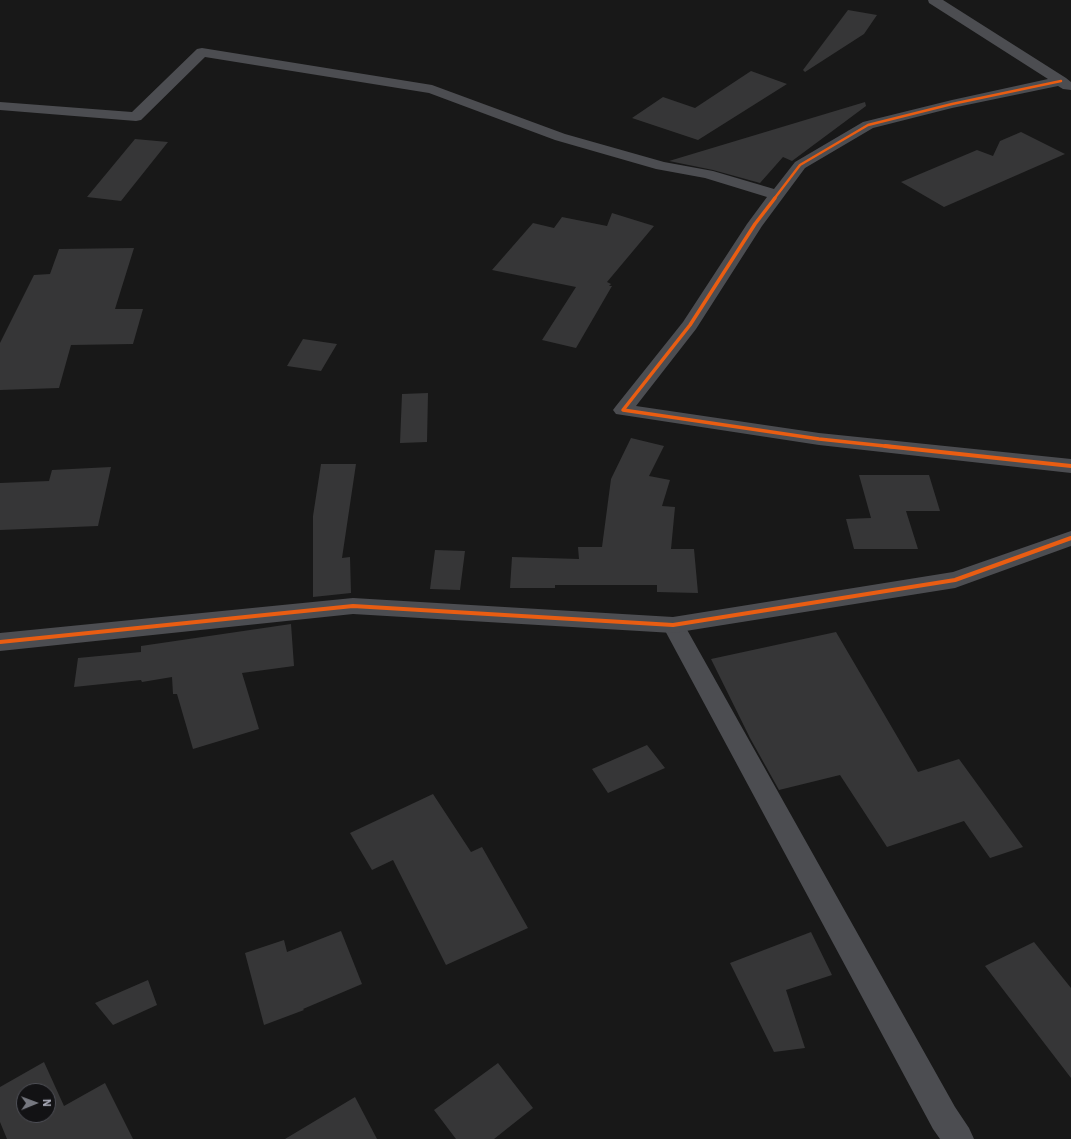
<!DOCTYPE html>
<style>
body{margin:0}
#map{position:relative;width:1071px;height:1139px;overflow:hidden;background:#181818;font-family:"IBM Plex Sans",sans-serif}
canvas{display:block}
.north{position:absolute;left:16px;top:1083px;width:40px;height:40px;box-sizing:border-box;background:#121214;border:1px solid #4e4f56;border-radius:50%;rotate:89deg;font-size:11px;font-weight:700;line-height:16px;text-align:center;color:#a9abb8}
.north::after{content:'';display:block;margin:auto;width:14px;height:18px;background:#767880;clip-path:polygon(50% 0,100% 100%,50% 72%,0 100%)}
</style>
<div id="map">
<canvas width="1071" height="1139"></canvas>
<div class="north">N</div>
</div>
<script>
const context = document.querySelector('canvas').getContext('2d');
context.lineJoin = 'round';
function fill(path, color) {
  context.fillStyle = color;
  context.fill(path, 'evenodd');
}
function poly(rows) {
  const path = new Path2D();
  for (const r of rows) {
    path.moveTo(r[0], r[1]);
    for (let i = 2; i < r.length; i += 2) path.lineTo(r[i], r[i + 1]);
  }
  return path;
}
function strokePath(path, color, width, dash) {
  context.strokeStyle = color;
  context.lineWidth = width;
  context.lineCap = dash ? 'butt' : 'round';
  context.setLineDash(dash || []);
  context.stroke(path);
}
const building = poly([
 [848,10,877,15,864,34,805,72,803,70],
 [751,71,787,84,698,140,632,118,663,97,695,108],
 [865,102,866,106,792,161,783,157,760,183,713,170,669,161],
 [1021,132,1065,154,944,207,901,182,977,150,993,156,1000,141],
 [135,139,168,142,121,201,87,197],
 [612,213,654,226,607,282,611,284,609,286,612,286,576,348,542,340,576,287,492,270,533,223,554,228,562,217,607,226],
 [134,248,115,309,143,309,133,344,71,345,59,388,0,390,0,343,34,275,50,274,59,249],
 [303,339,337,344,321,371,287,366],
 [428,393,427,442,400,443,402,394],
 [631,438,664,446,649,476,670,480,662,506,675,507,671,549,694,549,698,593,657,592,657,585,555,585,555,588,510,588,512,557,579,559,578,547,602,547,611,479],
 [321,464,356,464,342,558,350,557,351,593,313,597,313,516],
 [111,467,98,526,0,530,0,483,49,481,52,470],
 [859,475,929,475,940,511,906,511,918,549,854,549,846,519,871,518],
 [435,550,465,551,460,590,430,589],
 [291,624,294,666,242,673,259,729,193,749,177,694,173,694,172,677,142,682,141,680,74,687,78,658,141,652,141,646],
 [836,632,918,772,959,759,1023,847,990,858,964,821,887,847,840,775,779,790,750,738,711,659],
 [647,745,665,768,608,793,592,769],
 [433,794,471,852,482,847,528,928,446,965,393,860,372,870,350,833],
 [341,931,362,984,303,1009,304,1010,264,1025,245,953,284,940,287,952],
 [811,932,832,975,786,990,805,1048,774,1052,730,963],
 [1034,942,1071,988,1071,1078,985,966],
 [148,980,157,1005,113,1025,95,1003],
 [44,1062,64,1106,105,1083,133,1139,7,1139,0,1122,0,1087],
 [24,1091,48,1091,48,1115,24,1115],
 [498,1063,533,1108,494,1139,456,1139,434,1110],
 [355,1097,377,1139,285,1139]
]);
const minor = poly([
 [928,0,943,0,1066,78,1071,82,1071,90,1063,89,1058,86,952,108,873,128,805,168,762,226,696,329,636,406,819,433,1071,459,1071,473,819,445,616,414,613,410,616,406,683,322,747,224,767,197,705,178,656,169,555,140,429,93,205,57,141,120,136,121,0,110,0,102,132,112,197,49,202,48,432,85,565,134,664,162,713,171,774,189,795,162,863,122,952,100,1048,79,929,3,928,0],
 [673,617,681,619,955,1107,969,1128,974,1139,940,1139,933,1129,662,625,665,619,673,617]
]);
const tertiary = poly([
 [1071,531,1071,546,955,588,673,633,353,614,0,651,0,633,353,598,673,617,953,572,1071,531]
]);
const cyclewayFar2 = poly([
 [774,199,800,165,868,125,952,104,1061,81]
]);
const cyclewayFar1 = poly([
 [775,198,755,224,690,325,623,410,819,439,894,447]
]);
const cycleway = poly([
 [885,446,1071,466],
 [0,642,353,606,673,625,955,580,1071,538]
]);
fill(building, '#363637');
fill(minor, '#4c4d51');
fill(tertiary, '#4c4d51');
strokePath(cyclewayFar2, '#e95d12', 2.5);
strokePath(cyclewayFar1, '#e95d12', 3.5);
strokePath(cycleway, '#e95d12', 4);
</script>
